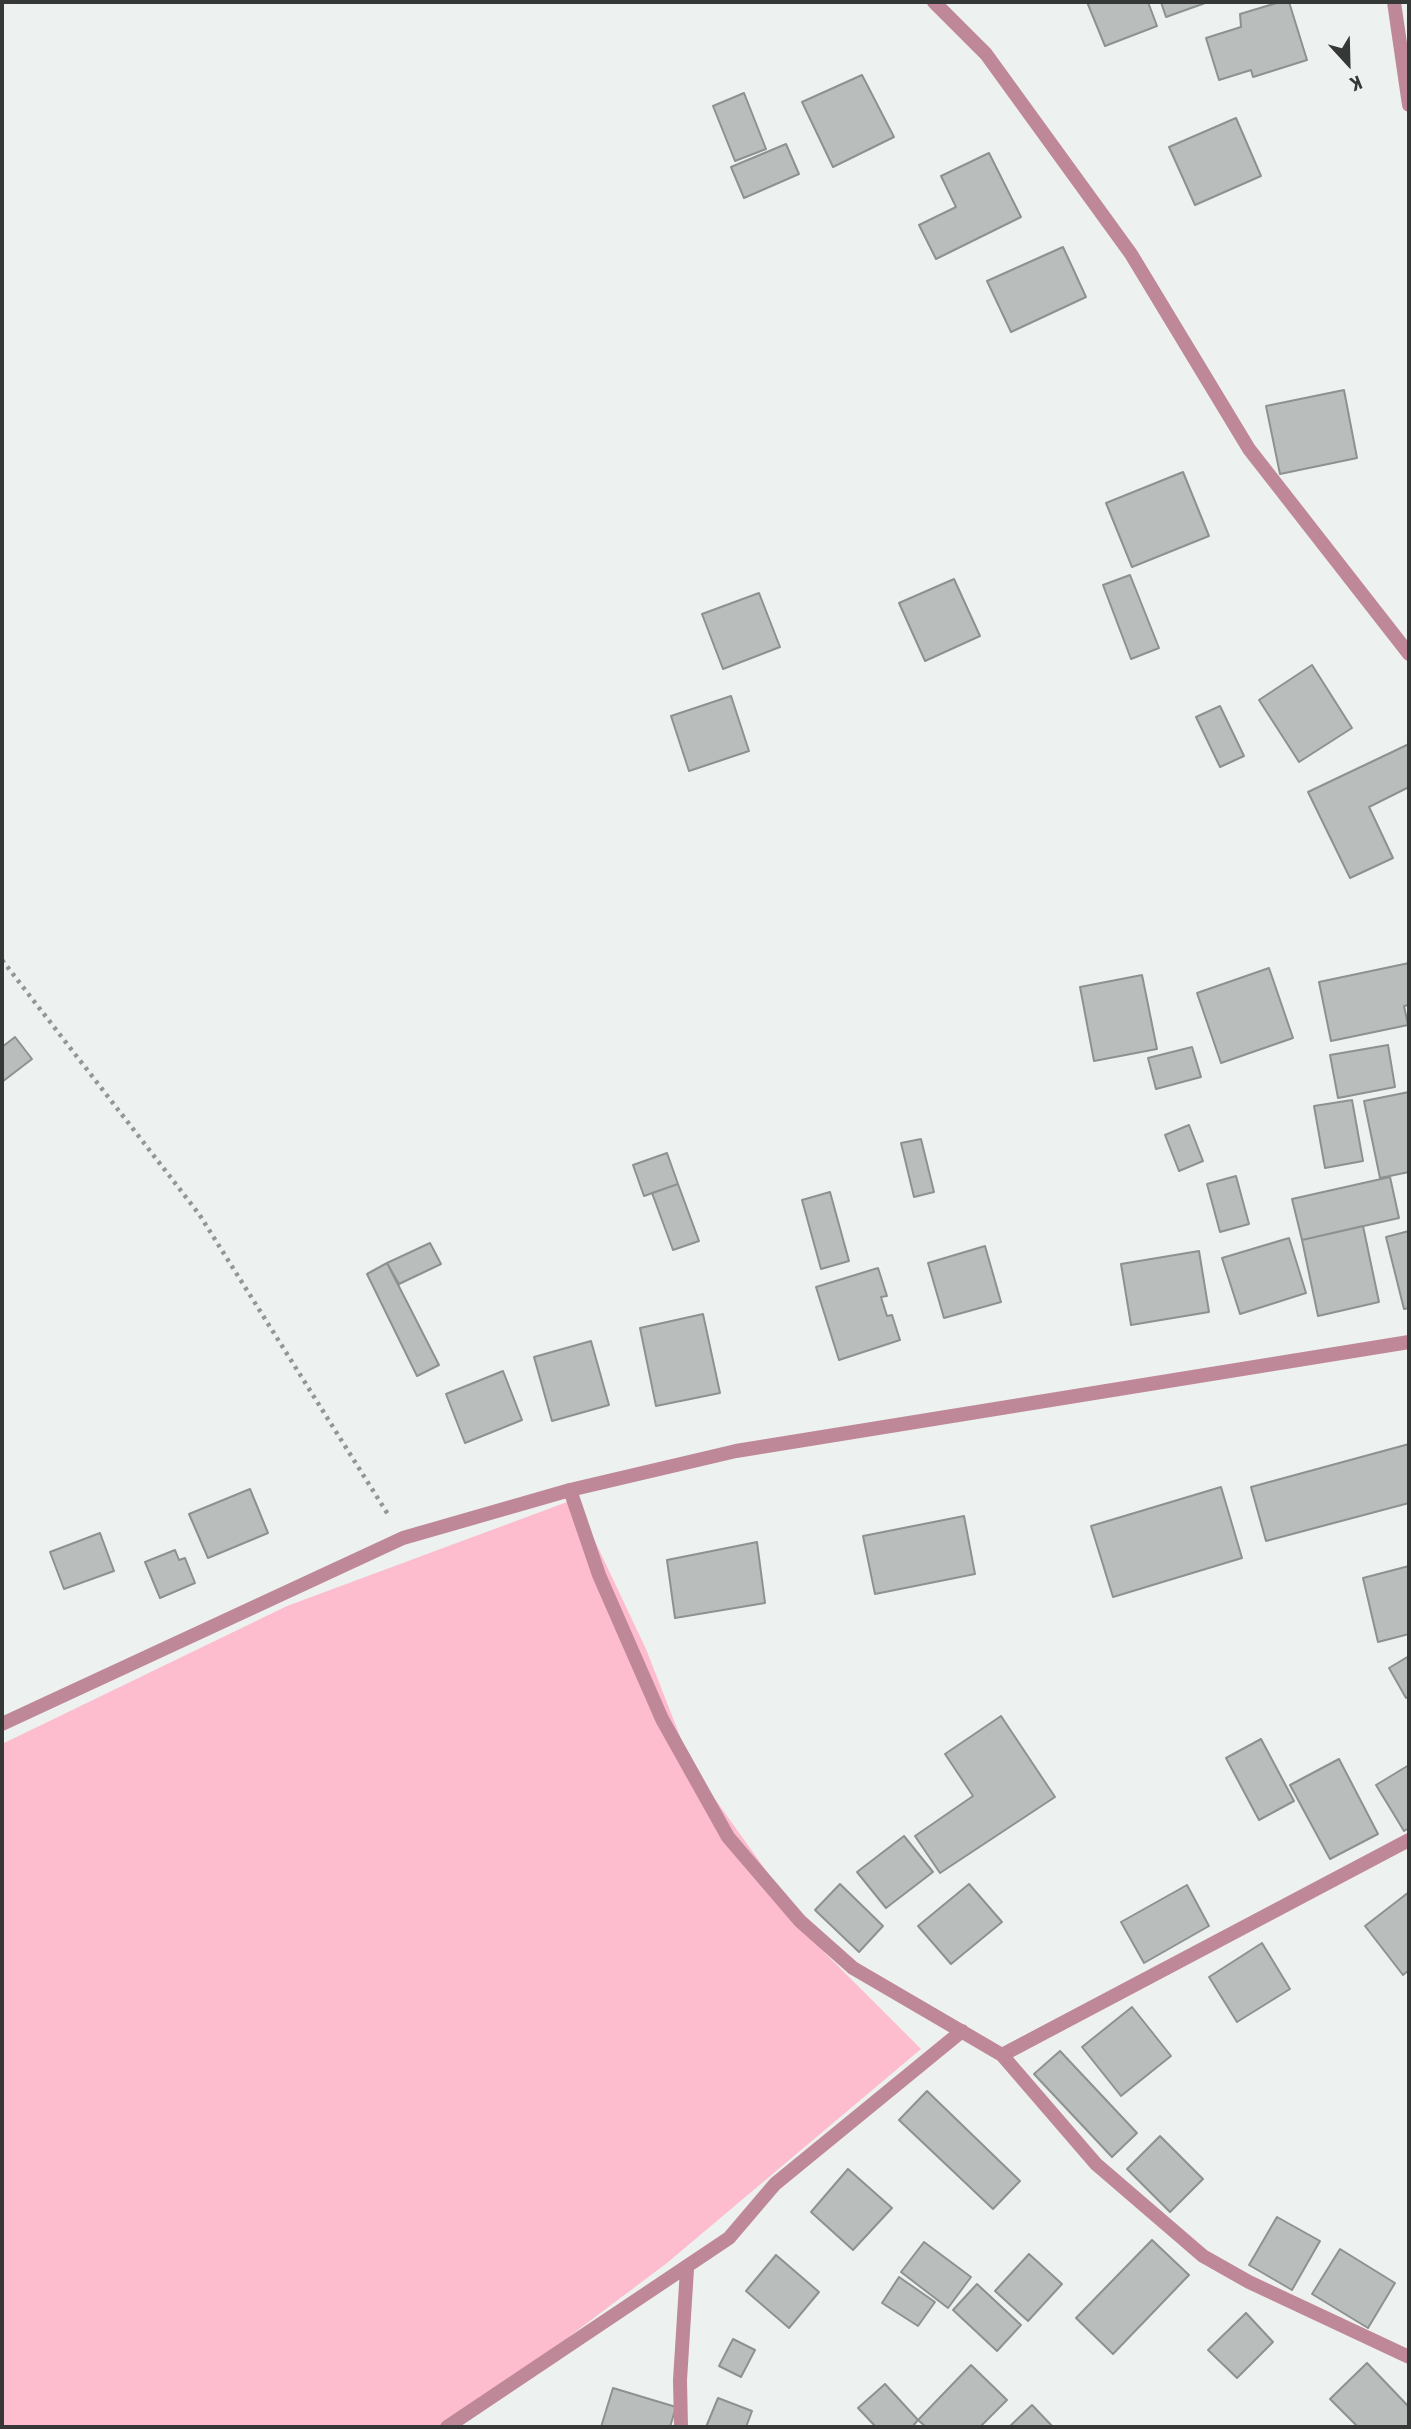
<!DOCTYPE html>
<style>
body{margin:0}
#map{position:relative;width:1411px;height:2429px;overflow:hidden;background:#edf2f0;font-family:"Roboto Condensed",sans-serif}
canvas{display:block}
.frame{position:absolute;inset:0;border:4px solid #363737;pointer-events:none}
.north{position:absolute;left:1313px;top:28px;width:70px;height:70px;-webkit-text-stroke:5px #edf2f0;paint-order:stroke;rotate:158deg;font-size:19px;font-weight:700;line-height:28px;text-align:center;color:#363737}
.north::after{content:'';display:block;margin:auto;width:24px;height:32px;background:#363737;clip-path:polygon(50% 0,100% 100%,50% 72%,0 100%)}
</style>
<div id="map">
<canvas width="1411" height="2429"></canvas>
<div class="frame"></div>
<div class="north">K</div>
</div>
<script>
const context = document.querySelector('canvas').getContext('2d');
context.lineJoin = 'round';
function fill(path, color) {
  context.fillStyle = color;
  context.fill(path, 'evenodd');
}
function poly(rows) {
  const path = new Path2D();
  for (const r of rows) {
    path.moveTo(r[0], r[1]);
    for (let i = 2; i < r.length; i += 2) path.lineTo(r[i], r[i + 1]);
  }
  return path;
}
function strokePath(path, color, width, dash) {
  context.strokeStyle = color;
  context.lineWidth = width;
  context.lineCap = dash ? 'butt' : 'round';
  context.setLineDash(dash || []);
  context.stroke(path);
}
const green = poly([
 [575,1499,646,1649,692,1767,825,1953,921,2049,667,2263,449,2427,2,2427,2,1744,287,1606]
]);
const building = poly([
 [1087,2,1148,2,1157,26,1105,46,1087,2],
 [1161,2,1208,2,1166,17,1161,2],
 [1280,2,1289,2,1307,60,1253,77,1251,70,1219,80,1206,38,1241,27,1240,14,1280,2],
 [862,75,894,137,833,167,802,102,862,75],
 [744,93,766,149,735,161,713,106,744,93],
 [1236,118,1261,176,1195,205,1169,147,1236,118],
 [786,144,799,174,744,198,731,167,786,144],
 [989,153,1021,217,936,259,919,225,956,207,941,176,989,153],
 [1063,247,1086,297,1011,332,987,281,1063,247],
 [1344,390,1357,458,1280,474,1266,406,1344,390],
 [1183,472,1209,536,1132,567,1106,503,1183,472],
 [1130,575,1159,648,1131,659,1103,585,1130,575],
 [954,579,980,636,925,661,899,603,954,579],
 [759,593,780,647,723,669,702,614,759,593],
 [1312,665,1352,728,1299,762,1259,700,1312,665],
 [731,696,749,751,689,771,671,716,731,696],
 [1220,706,1244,756,1220,767,1196,717,1220,706],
 [1409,744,1409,787,1369,807,1393,858,1350,878,1308,792,1409,744],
 [1409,963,1409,1005,1404,1006,1408,1025,1331,1041,1319,982,1409,963],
 [1269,968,1293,1038,1221,1063,1197,993,1269,968],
 [1142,975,1157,1049,1094,1061,1080,987,1142,975],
 [15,1037,32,1059,2,1082,2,1047,15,1037],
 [1388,1045,1395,1087,1338,1098,1330,1055,1388,1045],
 [1192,1047,1201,1077,1156,1089,1148,1058,1192,1047],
 [1409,1092,1409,1172,1380,1178,1364,1101,1409,1092],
 [1352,1100,1363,1161,1325,1168,1314,1106,1352,1100],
 [1189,1125,1203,1161,1179,1171,1165,1135,1189,1125],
 [921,1139,934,1192,914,1197,901,1143,921,1139],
 [667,1153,678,1184,644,1196,633,1165,667,1153],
 [1236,1176,1249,1224,1220,1232,1207,1184,1236,1176],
 [1390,1177,1399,1218,1302,1240,1292,1199,1390,1177],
 [678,1184,699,1241,673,1250,652,1193,678,1184],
 [830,1192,849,1261,821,1269,802,1200,830,1192],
 [1363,1226,1379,1302,1318,1316,1302,1240,1363,1226],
 [1409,1231,1409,1308,1404,1309,1386,1237,1409,1231],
 [1289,1238,1306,1293,1240,1314,1222,1258,1289,1238],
 [430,1243,441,1264,399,1284,387,1263,430,1243],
 [985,1246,1001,1302,944,1318,928,1263,985,1246],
 [1199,1251,1209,1312,1131,1325,1121,1264,1199,1251],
 [387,1263,439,1365,417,1376,367,1274,387,1263],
 [878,1268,887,1296,881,1297,887,1316,892,1315,900,1340,839,1360,816,1287,878,1268],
 [703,1314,720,1393,656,1406,640,1328,703,1314],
 [591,1341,609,1405,552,1421,534,1357,591,1341],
 [503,1371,522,1420,465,1443,446,1394,503,1371],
 [1409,1444,1409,1503,1266,1541,1251,1487,1409,1444],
 [1221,1487,1242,1558,1113,1597,1091,1526,1221,1487],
 [250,1489,268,1533,208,1558,189,1514,250,1489],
 [964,1516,975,1574,875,1594,863,1536,964,1516],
 [100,1533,114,1571,64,1589,50,1552,100,1533],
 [757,1542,765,1603,675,1618,667,1560,757,1542],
 [175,1550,179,1560,185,1558,195,1583,160,1598,145,1562,175,1550],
 [1409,1566,1409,1634,1378,1642,1363,1578,1409,1566],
 [1409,1656,1409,1696,1406,1698,1389,1668,1409,1656],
 [1001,1716,1055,1797,940,1873,915,1836,973,1796,945,1754,1001,1716],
 [1261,1739,1294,1801,1259,1820,1226,1758,1261,1739],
 [1339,1759,1378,1834,1330,1859,1290,1785,1339,1759],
 [1409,1765,1409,1828,1404,1831,1376,1785,1409,1765],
 [904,1836,933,1872,886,1908,857,1872,904,1836],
 [840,1884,883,1926,859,1952,815,1910,840,1884],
 [969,1884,1002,1922,951,1964,918,1926,969,1884],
 [1187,1885,1209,1926,1144,1963,1121,1922,1187,1885],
 [1409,1892,1409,1970,1403,1975,1365,1926,1409,1892],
 [1262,1943,1290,1989,1237,2022,1209,1977,1262,1943],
 [1132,2007,1171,2056,1121,2096,1082,2047,1132,2007],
 [1060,2051,1137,2133,1112,2157,1034,2074,1060,2051],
 [927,2091,1020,2181,993,2209,899,2120,927,2091],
 [1160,2136,1203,2179,1170,2212,1127,2169,1160,2136],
 [848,2169,892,2208,853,2250,811,2212,848,2169],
 [1277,2217,1320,2241,1292,2290,1249,2265,1277,2217],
 [1152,2240,1189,2275,1113,2354,1076,2318,1152,2240],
 [924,2242,971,2277,948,2308,901,2272,924,2242],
 [1340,2249,1395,2283,1368,2328,1312,2294,1340,2249],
 [1029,2254,1062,2284,1028,2321,995,2291,1029,2254],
 [776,2255,819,2292,789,2328,746,2291,776,2255],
 [899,2277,935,2302,918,2326,882,2303,899,2277],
 [977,2284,1021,2325,997,2351,953,2310,977,2284],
 [1246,2313,1273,2342,1237,2378,1208,2350,1246,2313],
 [733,2339,755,2350,741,2377,719,2366,733,2339],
 [1367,2363,1409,2407,1409,2427,1358,2427,1330,2399,1367,2363],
 [971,2365,1007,2400,980,2427,926,2427,918,2420,971,2365],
 [885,2384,918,2420,912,2427,876,2427,858,2408,885,2384],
 [613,2388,676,2407,670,2427,601,2427,613,2388],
 [718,2398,752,2411,746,2427,706,2427,718,2398],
 [1032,2405,1053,2427,1009,2427,1032,2405]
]);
const path = poly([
 [2,960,199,1214,389,1516]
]);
const minor = poly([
 [934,2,986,54,1131,254,1249,449,1409,654],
 [570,1490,599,1575,662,1719,728,1837,800,1921,853,1968,1002,2055,1096,2164,1203,2256,1249,2282,1409,2357],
 [1002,2055,1409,1840],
 [447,2427,729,2238,775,2184,962,2031],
 [681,2427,680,2380,687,2269]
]);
const tertiary = poly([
 [1394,2,1409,105],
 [2,1724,403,1538,570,1490,736,1451,1409,1342]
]);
fill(green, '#fdbdcf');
fill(building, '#b9bebc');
strokePath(building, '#8d9290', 2);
strokePath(path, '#939695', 4.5, [3.5, 5]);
strokePath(minor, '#bf8898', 14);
strokePath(tertiary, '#bf8898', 14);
</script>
